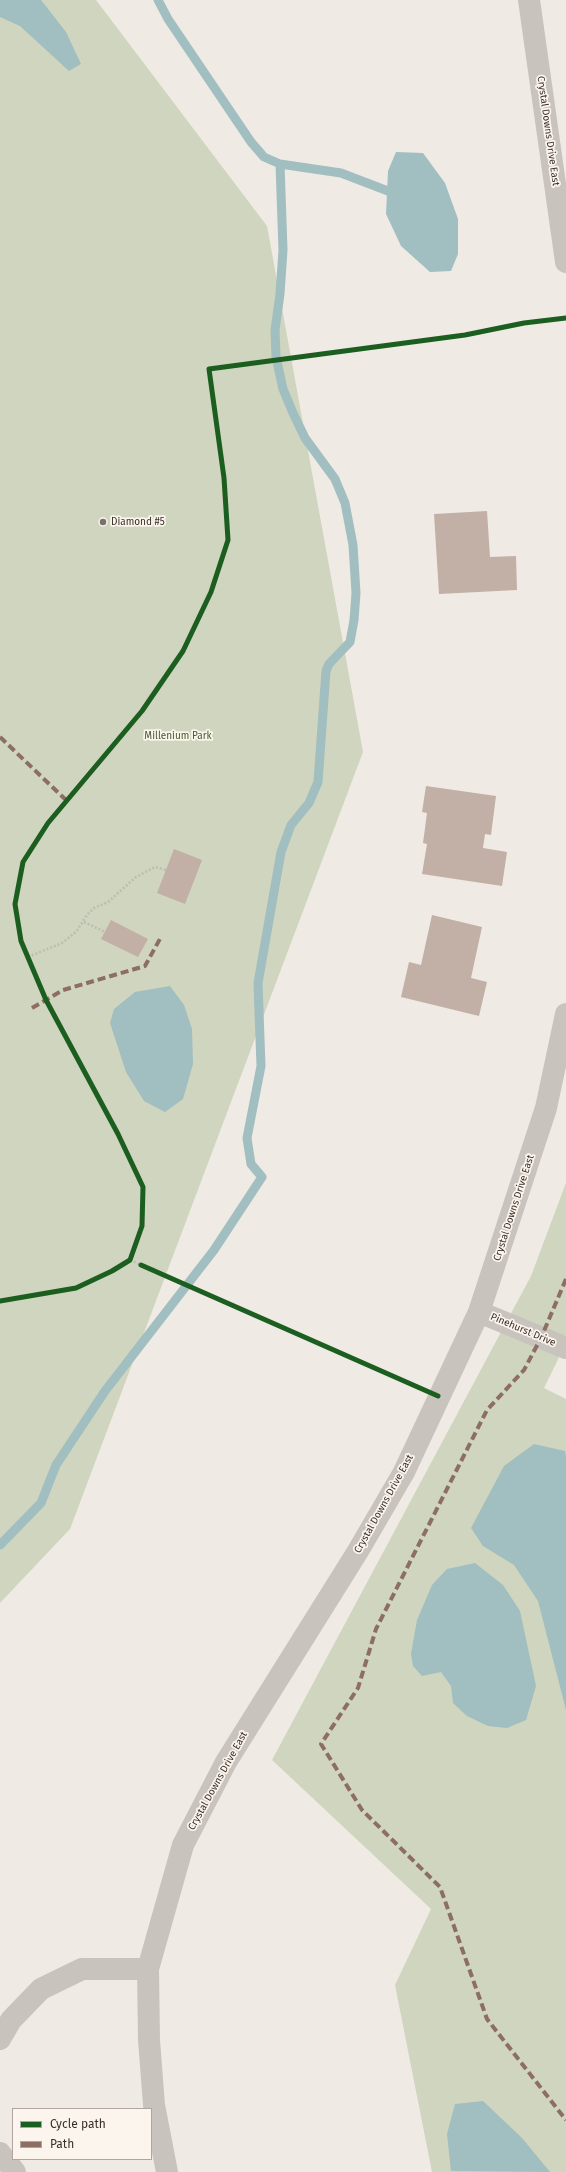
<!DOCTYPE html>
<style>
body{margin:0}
#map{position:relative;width:566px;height:2172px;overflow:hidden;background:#efebe4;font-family:"Fira Sans",sans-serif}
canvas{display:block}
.legend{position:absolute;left:12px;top:2108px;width:140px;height:52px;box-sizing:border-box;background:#fbf5ed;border:1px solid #aea69f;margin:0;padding:5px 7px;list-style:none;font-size:12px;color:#3a302a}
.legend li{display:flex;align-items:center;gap:8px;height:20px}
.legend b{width:20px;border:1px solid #aea69f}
</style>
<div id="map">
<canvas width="566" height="2172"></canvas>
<ul class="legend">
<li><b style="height:5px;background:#1b5e20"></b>Cycle path</li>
<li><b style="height:5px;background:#8d6e63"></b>Path</li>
</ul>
</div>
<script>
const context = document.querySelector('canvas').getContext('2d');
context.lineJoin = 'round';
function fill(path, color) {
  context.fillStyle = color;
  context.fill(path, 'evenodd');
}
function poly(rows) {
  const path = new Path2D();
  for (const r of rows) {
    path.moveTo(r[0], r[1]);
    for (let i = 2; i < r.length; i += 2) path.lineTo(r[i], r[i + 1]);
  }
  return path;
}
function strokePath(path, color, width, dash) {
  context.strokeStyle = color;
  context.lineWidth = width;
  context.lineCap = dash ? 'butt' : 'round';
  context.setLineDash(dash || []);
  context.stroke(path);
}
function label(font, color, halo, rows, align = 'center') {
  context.font = font + ' "Fira Sans",sans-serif';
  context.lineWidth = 3.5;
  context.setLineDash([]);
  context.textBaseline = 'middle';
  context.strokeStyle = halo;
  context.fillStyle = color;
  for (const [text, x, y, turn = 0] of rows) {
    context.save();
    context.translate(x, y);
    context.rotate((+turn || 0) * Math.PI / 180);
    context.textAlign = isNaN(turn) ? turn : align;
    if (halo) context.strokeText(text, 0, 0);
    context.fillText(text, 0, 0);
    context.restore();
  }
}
const green = poly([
 [0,0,96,0,267,226,363,752,70,1529,0,1603],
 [566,1183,566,1343,544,1388,566,1399,566,2172,432,2172,395,1985,431,1909,272,1760,531,1276]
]);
const water = poly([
 [0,0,41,0,66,32,81,64,69,71,20,26,0,17],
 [396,152,423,153,445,183,458,219,458,254,451,271,430,272,401,246,386,214,388,171],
 [170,986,184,1005,192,1029,193,1064,183,1099,165,1112,144,1101,126,1072,110,1023,114,1009,135,992],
 [534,1444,565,1451,566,1456,566,1710,538,1601,514,1565,483,1546,471,1528,504,1466],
 [475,1563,503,1585,520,1611,536,1686,526,1720,507,1728,488,1726,467,1716,453,1703,451,1686,441,1672,422,1676,413,1666,411,1654,417,1620,432,1585,447,1569],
 [483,2101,522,2138,550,2172,451,2171,447,2134,455,2104]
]);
const stream = poly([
 [158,0,168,19,251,142,264,157,280,164,341,173,388,191],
 [0,1545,41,1503,56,1465,105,1391,214,1250,262,1177,251,1164,247,1138,261,1066,258,983,281,852,291,825,309,803,318,782,326,671,329,664,350,642,354,620,356,593,353,545,345,503,335,479,305,438,293,413,283,389,276,357,275,330,280,294,283,250,280,164]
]);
const building = poly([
 [487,511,490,557,516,556,517,590,439,594,434,514],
 [426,786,496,796,491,835,485,834,483,848,507,852,502,886,422,874,427,844,423,843,427,813,422,812],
 [174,849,202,860,185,904,157,893],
 [432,915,482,927,471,978,487,982,479,1016,401,997,409,962,421,965],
 [111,920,148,939,138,957,101,939]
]);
const path = poly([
 [84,922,105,932],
 [28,957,62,943,76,932,87,915,94,908,108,902,136,877,155,867,166,870],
 [130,1260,141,1265]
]);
const street = poly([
 [529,0,566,262],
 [479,1312,566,1348],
 [0,2039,11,2020,41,1989,82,1969,148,1969],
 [0,2153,15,2172],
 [167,2172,154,2105,149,2040,148,1969,183,1845,226,1762,358,1551,404,1472,479,1312,546,1108,566,1014]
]);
const quiet = poly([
 [0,737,67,801],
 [32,1008,63,990,145,966,161,937],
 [566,1279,541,1338,524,1370,487,1410,376,1629,358,1688,321,1744,362,1810,440,1887,487,2019,566,2120]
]);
const cycleway = poly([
 [141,1265,438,1396],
 [0,1301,76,1288,112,1271,130,1260,142,1226,143,1187,118,1134,46,1000,21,941,15,904,23,862,48,823,142,711,183,651,211,592,228,540,224,478,209,369,465,335,524,323,566,318]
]);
const markers = [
 [103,522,4,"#79716b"]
];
const streetNames = [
 ["Crystal Downs Drive East",548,131,82],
 ["Crystal Downs Drive East",514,1208,-72],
 ["Pinehurst Drive",523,1330,23],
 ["Crystal Downs Drive East",384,1504,-61],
 ["Crystal Downs Drive East",218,1781,-61]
];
const poiNames = [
 ["Diamond #5",111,522]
];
const parkNames = [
 ["Millenium Park",178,736]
];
fill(green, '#cfd5be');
fill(water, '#a1bec0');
strokePath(stream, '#a1bec0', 9);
fill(building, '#c2b0a6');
strokePath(path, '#c1bbb5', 2.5, [2, 2]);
strokePath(street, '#c8c3bd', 22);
strokePath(quiet, '#8d6e63', 4, [8, 4]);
strokePath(cycleway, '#1b5e20', 5);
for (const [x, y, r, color] of markers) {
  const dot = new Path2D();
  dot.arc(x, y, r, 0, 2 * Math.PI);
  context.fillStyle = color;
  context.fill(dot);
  strokePath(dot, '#fbf5ed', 1.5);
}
label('10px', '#3a302a', '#fbf5ed', streetNames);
label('10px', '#3a302a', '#fbf5ed', poiNames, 'left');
label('10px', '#46592e', '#fbf5ed', parkNames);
</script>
